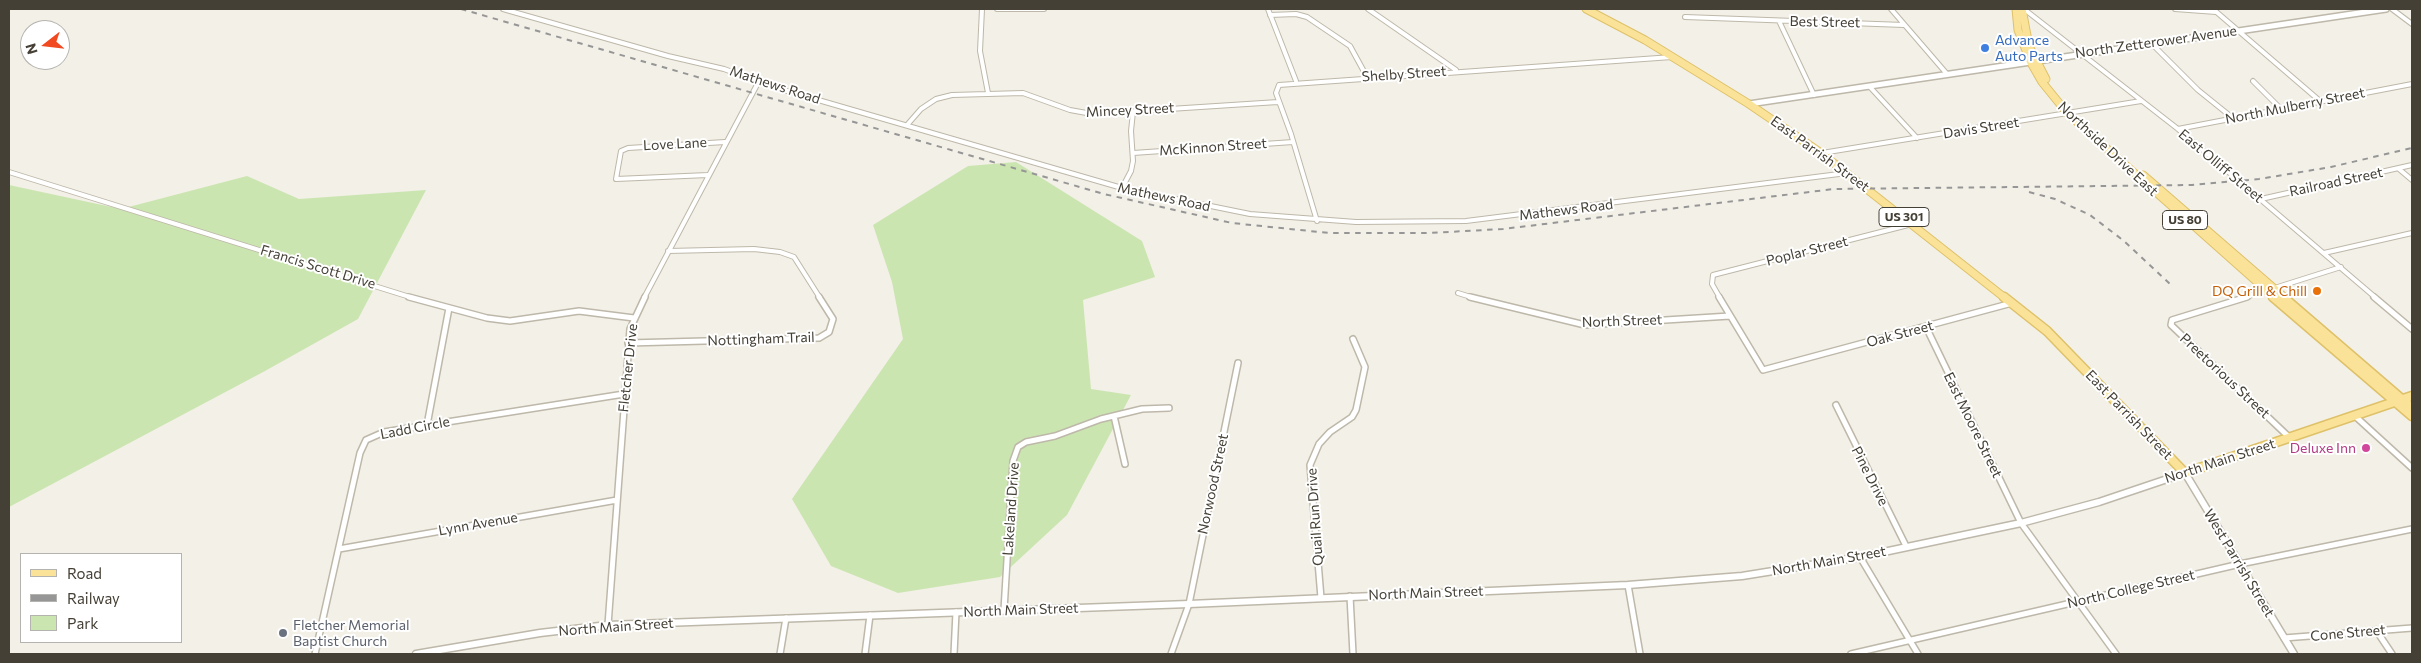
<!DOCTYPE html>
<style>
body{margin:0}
#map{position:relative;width:2421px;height:663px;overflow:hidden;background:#f3f0e7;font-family:Commissioner,sans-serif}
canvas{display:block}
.frame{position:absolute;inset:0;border:10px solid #454036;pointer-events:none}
.legend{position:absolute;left:20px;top:553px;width:162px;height:90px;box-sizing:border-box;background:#fff;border:1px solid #b5b3af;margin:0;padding:6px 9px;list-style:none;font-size:15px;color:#454036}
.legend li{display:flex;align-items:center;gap:10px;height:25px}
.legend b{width:25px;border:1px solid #b5b3af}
.north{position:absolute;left:20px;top:20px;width:50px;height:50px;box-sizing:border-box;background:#fff;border:1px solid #b5b3af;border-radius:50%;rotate:254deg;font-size:14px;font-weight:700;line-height:20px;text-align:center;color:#454036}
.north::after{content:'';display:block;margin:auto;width:18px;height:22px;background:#f14a20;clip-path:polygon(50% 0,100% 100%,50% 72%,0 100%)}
</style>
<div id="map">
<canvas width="2421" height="663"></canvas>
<div class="frame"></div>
<ul class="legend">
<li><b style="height:6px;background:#fae399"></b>Road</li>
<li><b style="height:6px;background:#969696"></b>Railway</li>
<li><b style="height:14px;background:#cbe5b1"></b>Park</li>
</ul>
<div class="north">N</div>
</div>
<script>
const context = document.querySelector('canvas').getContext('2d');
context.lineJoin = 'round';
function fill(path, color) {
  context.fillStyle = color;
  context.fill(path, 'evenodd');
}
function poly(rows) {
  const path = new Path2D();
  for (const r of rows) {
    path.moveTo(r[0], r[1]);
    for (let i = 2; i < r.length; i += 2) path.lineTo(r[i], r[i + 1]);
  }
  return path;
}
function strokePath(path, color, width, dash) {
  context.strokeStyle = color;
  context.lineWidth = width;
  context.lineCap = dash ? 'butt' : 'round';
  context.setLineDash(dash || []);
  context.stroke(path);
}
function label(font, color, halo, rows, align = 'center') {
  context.font = font + ' Commissioner,sans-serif';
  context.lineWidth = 4;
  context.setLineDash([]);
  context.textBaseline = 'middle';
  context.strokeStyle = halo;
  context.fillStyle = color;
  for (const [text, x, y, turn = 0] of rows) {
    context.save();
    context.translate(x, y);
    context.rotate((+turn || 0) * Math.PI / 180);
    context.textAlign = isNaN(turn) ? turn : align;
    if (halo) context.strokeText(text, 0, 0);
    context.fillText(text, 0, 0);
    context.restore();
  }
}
const green = poly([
 [1016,162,1142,241,1155,277,1083,300,1091,389,1131,395,1067,515,1000,577,898,593,831,566,792,499,903,339,892,282,873,225,968,166],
 [247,176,299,199,426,190,358,319,265,371,9,507,9,185,121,209]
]);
const minorFar1 = poly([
 [503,9,668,56,724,69,770,86,1122,188,1250,214,1356,222,1466,221,1847,173],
 [982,9,980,51,988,93],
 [997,9,1044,9],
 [1268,9,1296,81],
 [1368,9,1456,70],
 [1891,9,1947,74],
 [2024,9,2178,129,2376,298],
 [2175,9,2216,12],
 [2213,9,2320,101],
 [2392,9,2412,24],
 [1270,15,1296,14,1307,17,1350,46,1367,77],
 [1685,17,1904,25],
 [1779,21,1814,95],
 [2151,43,2198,90,2234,119],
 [2253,81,2281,109],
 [1869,86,1917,138],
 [907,125,921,109,936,99,952,95,1023,93,1070,110,1092,114,1278,102],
 [2178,129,2412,84],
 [1133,153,1293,142],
 [1822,153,2141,101],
 [2399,169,2412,180],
 [9,172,413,298],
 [708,175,616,179,621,151,628,148,725,142],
 [1122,188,1131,171,1133,161,1131,131,1133,112],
 [2261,199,2412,165],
 [1317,221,1291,134,1276,93,1279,85,1672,57],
 [668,251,754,249,780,252,794,257,820,298],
 [2324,253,2412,233],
 [1458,293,1474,298],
 [644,298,759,81],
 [1720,298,1712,284,1713,275,1912,224],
 [2243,298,2341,267]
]);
const minor = poly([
 [409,297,487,318,510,321,579,311,634,318],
 [1470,297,1585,325,1730,316],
 [1719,297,1763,370,2012,303],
 [2247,297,2172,320,2171,325,2290,438],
 [2374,297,2412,329],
 [1926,327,2021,523,2116,654],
 [628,343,819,338,829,332,833,319,819,297],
 [1836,405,1906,546],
 [1114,416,1125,464],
 [2355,416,2412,468],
 [427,425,449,308],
 [339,549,617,500],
 [1860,557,1918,654],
 [1628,585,1640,654],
 [1350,596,1353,654],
 [1321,598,1310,465,1319,444,1330,432,1352,417,1356,410,1365,367,1353,339],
 [1004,610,1013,461,1018,447,1026,442,1055,436,1101,419,1142,409,1169,408],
 [608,625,630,329,645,297],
 [2376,630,2392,654],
 [2284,638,2412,628],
 [315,654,360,453,366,440,384,432,624,394],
 [780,654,786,618],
 [865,654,870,615],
 [954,654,956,612],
 [1171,654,1189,604,1238,363],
 [1851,654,2240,564,2412,529]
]);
const tertiaryFar1 = poly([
 [1749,104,2386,9]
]);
const tertiary = poly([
 [416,654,540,633,608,625,1189,604,1628,585,1742,576,1860,557,2021,523,2099,502,2185,473,2294,654]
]);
const primaryFar1 = poly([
 [1586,9,1645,40,1749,104,1821,153,2005,298],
 [2016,9,2018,30,2030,61,2042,82,2068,114,2275,298],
 [2022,9,2029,46,2046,79],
 [2143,175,2285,298]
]);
const primary = poly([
 [2004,297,2047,331,2185,473,2412,396],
 [2273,297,2412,416],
 [2283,297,2412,408]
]);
const rail = poly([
 [461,9,1104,194,1232,223,1329,233,1429,233,1503,229,1834,189,2192,185,2259,179,2331,167,2412,148],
 [2029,192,2055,199,2090,215,2124,241,2170,284]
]);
const markers = [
 [1985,48,5,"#3f7fe0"],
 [2317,291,5,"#e8710a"],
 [2366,448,5,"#d1479c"],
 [283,633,5,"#6b7280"]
];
const shields = [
 [1904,217,50],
 [2185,220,45]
];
const shieldNames = [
 ["US 301",1904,217],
 ["US 80",2185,220]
];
const streetNames = [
 ["Best Street",1825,22,1],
 ["North Zetterower Avenue",2156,42,-8],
 ["Shelby Street",1404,74,-4],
 ["Mathews Road",775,85,18],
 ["North Mulberry Street",2295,106,-11],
 ["Mincey Street",1130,110,-3],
 ["Davis Street",1981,128,-9],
 ["Love Lane",675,144,-3],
 ["McKinnon Street",1213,147,-4],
 ["Northside Drive East",2108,149,43],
 ["East Parrish Street",1820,154,36],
 ["East Olliff Street",2221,166,40],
 ["Railroad Street",2336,182,-12],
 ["Mathews Road",1164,197,12],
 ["Mathews Road",1566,210,-7],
 ["Poplar Street",1807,251,-14],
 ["Francis Scott Drive",318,267,17],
 ["North Street",1622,321,-2],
 ["Oak Street",1900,334,-15],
 ["Nottingham Trail",761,339,-2],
 ["Fletcher Drive",628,368,-84],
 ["Preetorious Street",2225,376,43],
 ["East Parrish Street",2129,415,46],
 ["East Moore Street",1973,425,64],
 ["Ladd Circle",415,428,-11],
 ["North Main Street",2220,461,-18],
 ["Pine Drive",1870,476,63],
 ["Norwood Street",1213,484,-78],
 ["Lakeland Drive",1011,509,-86],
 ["Quail Run Drive",1315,517,-94],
 ["Lynn Avenue",478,524,-10],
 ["North Main Street",1829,561,-10],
 ["West Parrish Street",2239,563,59],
 ["North College Street",2131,589,-13],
 ["North Main Street",1426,593,-2],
 ["North Main Street",1021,610,-2],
 ["North Main Street",616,627,-4],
 ["Cone Street",2348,633,-5]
];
const shopNames = [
 ["Advance",1995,40],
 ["Auto Parts",1995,56]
];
const foodNames = [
 ["DQ Grill & Chill",2307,291]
];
const hotelNames = [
 ["Deluxe Inn",2356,448]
];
const worshipNames = [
 ["Fletcher Memorial",293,625],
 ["Baptist Church",293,641]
];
fill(green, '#cbe5b1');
strokePath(minorFar1, '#beb8aa', 6);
strokePath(minor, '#beb8aa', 8);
strokePath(tertiaryFar1, '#beb8aa', 8);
strokePath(tertiary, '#beb8aa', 9);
strokePath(primaryFar1, '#dec169', 9);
strokePath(primary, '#dec169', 11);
strokePath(minorFar1, '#fff', 4);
strokePath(minor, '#fff', 5);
strokePath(tertiaryFar1, '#fff', 5);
strokePath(tertiary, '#fff', 6);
strokePath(primaryFar1, '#fae399', 7);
strokePath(primary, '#fae399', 8);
strokePath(rail, '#969696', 2, [5.5, 5.5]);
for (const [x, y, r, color] of markers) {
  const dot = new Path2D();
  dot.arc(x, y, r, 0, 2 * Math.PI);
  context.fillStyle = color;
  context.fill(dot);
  strokePath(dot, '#fff', 2);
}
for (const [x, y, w] of shields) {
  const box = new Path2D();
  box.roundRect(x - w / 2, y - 9.5, w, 19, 4);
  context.fillStyle = '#fff';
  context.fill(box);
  strokePath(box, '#454036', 1);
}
label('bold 12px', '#454036', null, shieldNames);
label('14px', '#454036', '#fff', streetNames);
label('14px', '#366cbe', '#fff', shopNames, 'left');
label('14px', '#c56008', '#fff', foodNames, 'right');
label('14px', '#b23c85', '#fff', hotelNames, 'right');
label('14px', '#5b616d', '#fff', worshipNames, 'left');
</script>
